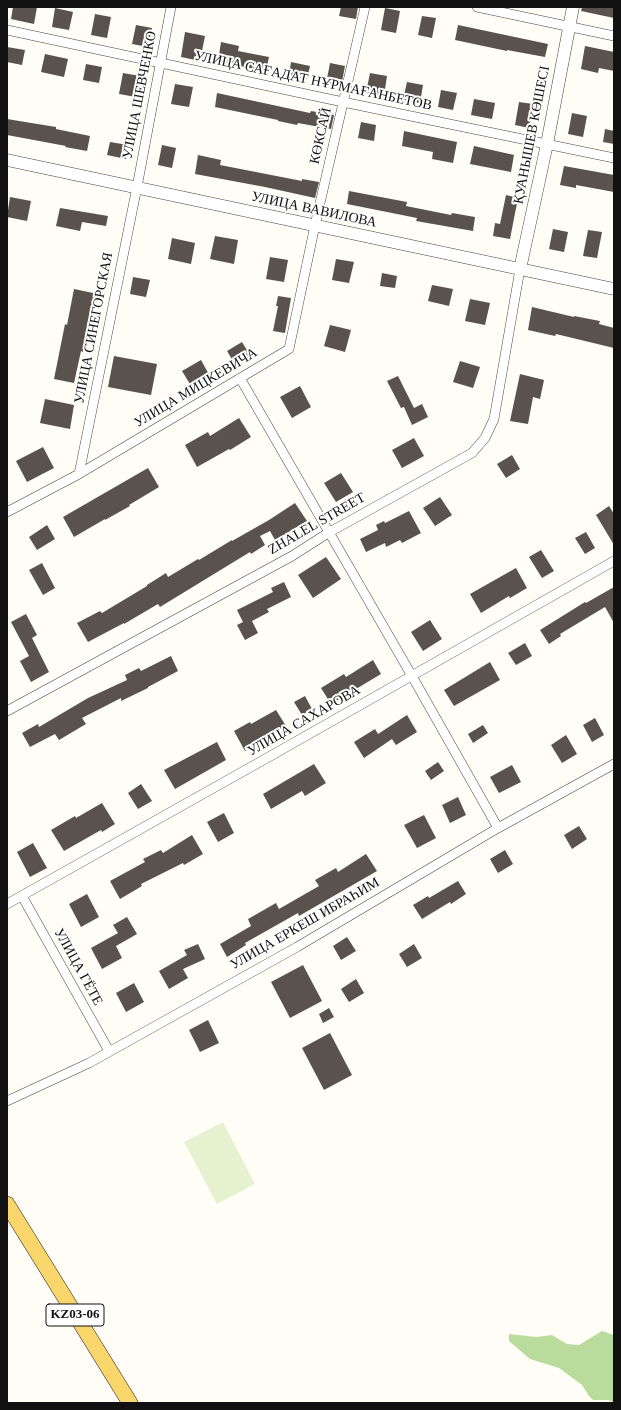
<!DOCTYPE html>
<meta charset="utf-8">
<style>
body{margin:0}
#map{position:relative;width:621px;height:1410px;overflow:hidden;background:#fffdf5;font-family:Georgia,serif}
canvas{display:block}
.frame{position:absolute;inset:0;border:8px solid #111;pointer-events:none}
</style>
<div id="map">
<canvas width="621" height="1410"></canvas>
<div class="frame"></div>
</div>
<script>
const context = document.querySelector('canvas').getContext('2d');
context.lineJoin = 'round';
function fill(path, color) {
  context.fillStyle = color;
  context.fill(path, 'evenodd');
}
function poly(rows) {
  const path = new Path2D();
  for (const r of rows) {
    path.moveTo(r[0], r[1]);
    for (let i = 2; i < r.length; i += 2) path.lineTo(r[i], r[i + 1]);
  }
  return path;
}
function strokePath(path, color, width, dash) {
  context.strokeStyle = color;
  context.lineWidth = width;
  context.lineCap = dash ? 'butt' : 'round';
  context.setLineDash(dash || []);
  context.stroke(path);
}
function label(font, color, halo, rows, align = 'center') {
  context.font = font + ' Georgia,serif';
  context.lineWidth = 4;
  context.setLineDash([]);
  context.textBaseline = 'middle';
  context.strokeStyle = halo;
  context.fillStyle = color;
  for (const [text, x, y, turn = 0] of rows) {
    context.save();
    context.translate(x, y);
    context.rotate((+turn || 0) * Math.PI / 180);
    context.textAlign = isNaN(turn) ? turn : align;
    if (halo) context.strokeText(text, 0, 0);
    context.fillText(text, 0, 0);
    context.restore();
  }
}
const forest = poly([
 [602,1331,614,1335,614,1403,609,1400,593,1400,589,1396,582,1385,559,1368,530,1359,509,1341,509,1334,537,1337,552,1335,567,1344,579,1345]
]);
const pitch = poly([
 [223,1122,255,1184,217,1204,184,1142]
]);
const building = poly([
 [13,7,37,7,34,24,11,19],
 [341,7,358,7,356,19,339,16],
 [582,7,614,7,614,18,581,11],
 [55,8,73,12,69,30,52,27],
 [385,8,400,11,396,33,381,30],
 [95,14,111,17,107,38,91,35],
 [422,16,436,18,432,38,418,35],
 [136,25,152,28,148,47,132,44],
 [458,25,548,44,545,57,507,50,507,51,455,40],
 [185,32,205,36,200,61,181,57],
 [221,42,239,46,238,51,269,57,266,71,218,62],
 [585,46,614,52,614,71,599,68,598,73,581,69],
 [7,47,25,50,22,65,7,62],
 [45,54,68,59,64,77,41,72],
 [291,62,310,66,307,79,289,75],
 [330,63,345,66,341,87,326,84],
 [86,64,102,67,99,83,83,80],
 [123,73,140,76,136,97,119,94],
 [370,73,387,76,384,96,366,93],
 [407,82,423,85,420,103,403,100],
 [175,84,193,87,189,107,171,104],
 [441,90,457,93,453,110,438,107],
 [217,93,310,113,311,111,334,115,331,129,298,123,297,125,278,121,278,120,215,107],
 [474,99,495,103,492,119,471,115],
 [519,102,533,104,529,128,515,125],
 [572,113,587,116,583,137,568,134],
 [7,119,56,127,56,129,90,136,87,151,65,147,66,146,7,135],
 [361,122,376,125,374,141,358,138],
 [605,129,614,131,614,144,603,142],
 [404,131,457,142,453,163,432,159,433,152,402,146],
 [110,142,128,145,126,159,107,155],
 [162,145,176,148,172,168,158,165],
 [474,146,514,155,511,172,470,164],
 [198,155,221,160,220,165,302,181,302,179,319,182,315,198,265,187,195,174],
 [564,166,614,175,614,192,576,185,576,188,560,185],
 [349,191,407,202,406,206,451,215,452,213,475,217,473,231,416,221,417,218,347,204],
 [506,195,518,198,510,239,493,236,495,223,500,224],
 [10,197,31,201,27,221,7,217],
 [60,208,108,216,106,226,82,222,80,231,56,226],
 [553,229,568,232,564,252,549,249],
 [588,230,602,232,597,258,583,256],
 [215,236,238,240,234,264,210,259],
 [172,238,195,243,191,264,168,259],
 [270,257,288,260,284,282,266,279],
 [336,259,354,262,349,283,332,280],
 [382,273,397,276,395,288,380,286],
 [133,277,150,280,146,297,130,294],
 [432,285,453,289,449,306,428,301],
 [74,289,98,294,93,317,90,316,83,352,81,351,74,383,54,379,65,324,67,325],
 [278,296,291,298,285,333,273,331,278,306,276,306],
 [470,299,490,303,485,325,465,321],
 [532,307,574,317,574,316,600,321,599,324,614,328,614,348,556,334,555,336,528,330],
 [330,325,351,330,345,352,324,346],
 [242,342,251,357,236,366,227,351],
 [114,356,157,364,151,395,108,387],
 [201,360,211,378,193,389,182,371],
 [460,361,480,367,473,388,453,382],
 [520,374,544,380,540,399,533,397,528,424,510,421],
 [398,376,414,408,422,404,428,417,412,425,404,407,401,408,387,381],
 [300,386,311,407,292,418,280,397],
 [45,399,74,405,70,429,40,423],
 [239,418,251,437,230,450,229,449,197,467,185,445,208,432,210,436],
 [414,438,424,456,402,468,392,450],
 [43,447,54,468,27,482,16,461],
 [512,455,520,469,506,478,497,464],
 [148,468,159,487,129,505,130,506,105,520,105,519,74,537,63,517],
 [341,473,353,492,336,502,324,483],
 [440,497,452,515,435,526,423,508],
 [295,503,307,521,275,540,270,531,260,536,265,545,251,554,250,552,160,607,158,604,124,624,124,623,88,642,77,623,100,611,102,613,147,586,147,585,166,573,168,577,198,559,199,560,232,540,232,541,269,520],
 [609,506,614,514,614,545,596,515],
 [409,511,421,533,402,543,400,540,386,547,385,543,366,552,360,539,378,530,376,525,384,521,385,523],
 [47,525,55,539,37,550,29,537],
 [586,532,595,548,585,554,575,538],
 [541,550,554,571,542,578,529,557],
 [326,557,341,579,313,598,298,575],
 [42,563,55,588,43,595,29,570],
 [516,568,527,588,510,598,509,596,481,613,470,594],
 [284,582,291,597,267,609,269,612,252,621,258,633,245,640,237,625,243,622,237,610,273,592,271,588],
 [614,587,614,623,605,607,560,634,561,636,549,644,540,630,585,602,586,603],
 [26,614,37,635,32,638,49,672,31,682,20,661,29,656,11,622],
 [430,620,442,639,423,651,411,632],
 [525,643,532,656,516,665,508,653],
 [171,656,178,671,148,687,148,688,121,701,121,698,82,718,86,724,59,740,55,734,30,747,22,733,38,724,39,727,88,698,127,680,125,675,139,668,141,671],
 [373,660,381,674,331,704,321,688,344,674,346,677],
 [490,662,500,680,454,706,444,690],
 [305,696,312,709,302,715,294,702],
 [276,710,286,726,260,741,261,743,245,751,234,731,250,722,251,724],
 [407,715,417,732,396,745,392,739,364,758,354,742,375,729,378,734],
 [595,718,604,735,592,742,583,725],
 [483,725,488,733,473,743,468,734],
 [566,735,577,754,562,763,551,745],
 [217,742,226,760,175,789,164,770],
 [438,762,444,771,431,780,425,771],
 [314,764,326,783,305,796,302,791,271,809,263,794],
 [512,765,521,782,499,793,490,777],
 [141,784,152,801,138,809,128,793],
 [458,797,466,815,450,823,442,805],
 [102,803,115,824,102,832,101,830,64,851,51,830,75,816,76,818],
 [224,813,234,833,218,842,207,822],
 [424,815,436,838,417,848,404,825],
 [579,826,587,839,572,849,564,835],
 [192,835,203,854,184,865,183,863,141,884,142,886,120,899,110,881,145,862,143,859,161,850,163,853],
 [33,843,47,868,30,877,17,852],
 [505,850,513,864,498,873,490,859],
 [366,854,377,871,299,916,298,913,245,943,246,945,227,957,220,944,251,926,248,919,276,903,279,909,319,886,315,880,336,868,338,872],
 [458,881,466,894,451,904,450,902,422,919,413,905,428,896,429,898],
 [87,894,99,917,81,927,69,904],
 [127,917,137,934,116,946,122,958,102,969,91,948,118,933,113,925],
 [347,937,356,951,341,960,333,946],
 [198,944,205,959,183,969,188,978,169,989,159,971,187,955,184,950],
 [414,944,422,958,407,967,399,954],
 [303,965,322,1001,290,1018,271,982],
 [356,979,364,993,349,1002,341,989],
 [134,983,144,1002,126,1012,116,993],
 [329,1008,334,1017,323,1023,319,1014],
 [208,1020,219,1043,200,1052,189,1030],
 [330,1033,352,1075,324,1090,302,1048]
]);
const minor = poly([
 [477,7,614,36],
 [7,30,343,102,614,158],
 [240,378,412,676,498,828],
 [79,474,137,187,171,7],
 [7,512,79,474,289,349,315,225,365,7],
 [7,711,292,556,328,533,472,453,485,438,494,419,520,269],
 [22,896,109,1051],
 [7,904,274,754,614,561],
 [7,1101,89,1063,297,947,498,828,614,764]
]);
const tertiary = poly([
 [7,160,614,289],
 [520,269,547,144,573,7]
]);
const primary = poly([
 [7,1204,130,1403]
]);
const shields = [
 [75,1315,58]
];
const shieldNames = [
 ["KZ03-06",75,1315]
];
const streetNames = [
 ["УЛИЦА САҒАДАТ НҰРМАҒАНБЕТОВ",313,81,12],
 ["УЛИЦА ШЕВЧЕНКО",140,95,-79],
 ["ҚУАНЫШЕВ КӨШЕСІ",532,135,-79],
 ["КӨКСАЙ",321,136,-77],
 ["УЛИЦА ВАВИЛОВА",314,210,12],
 ["УЛИЦА СИНЕГОРСКАЯ",94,328,-79],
 ["УЛИЦА МИЦКЕВИЧА",196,388,-31],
 ["ZHALEL STREET",317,524,-30],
 ["УЛИЦА САХАРОВА",304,721,-30],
 ["УЛИЦА ЕРКЕШ ИБРАҺИМ",305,924,-30],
 ["УЛИЦА ГЁТЕ",78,967,61]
];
fill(forest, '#b9dc9c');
fill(pitch, '#e6f2cf');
fill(building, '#5a524d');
strokePath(minor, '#444', 10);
strokePath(tertiary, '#444', 13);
strokePath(primary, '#222', 16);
strokePath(minor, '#fff', 9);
strokePath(tertiary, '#fff', 12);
strokePath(primary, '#f9d66b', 15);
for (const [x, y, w] of shields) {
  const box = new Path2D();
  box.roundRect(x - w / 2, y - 11, w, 22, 3);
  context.fillStyle = '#fff';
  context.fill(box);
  strokePath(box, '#111', 1);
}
label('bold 13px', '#111', null, shieldNames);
label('14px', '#111', '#fff', streetNames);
</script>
